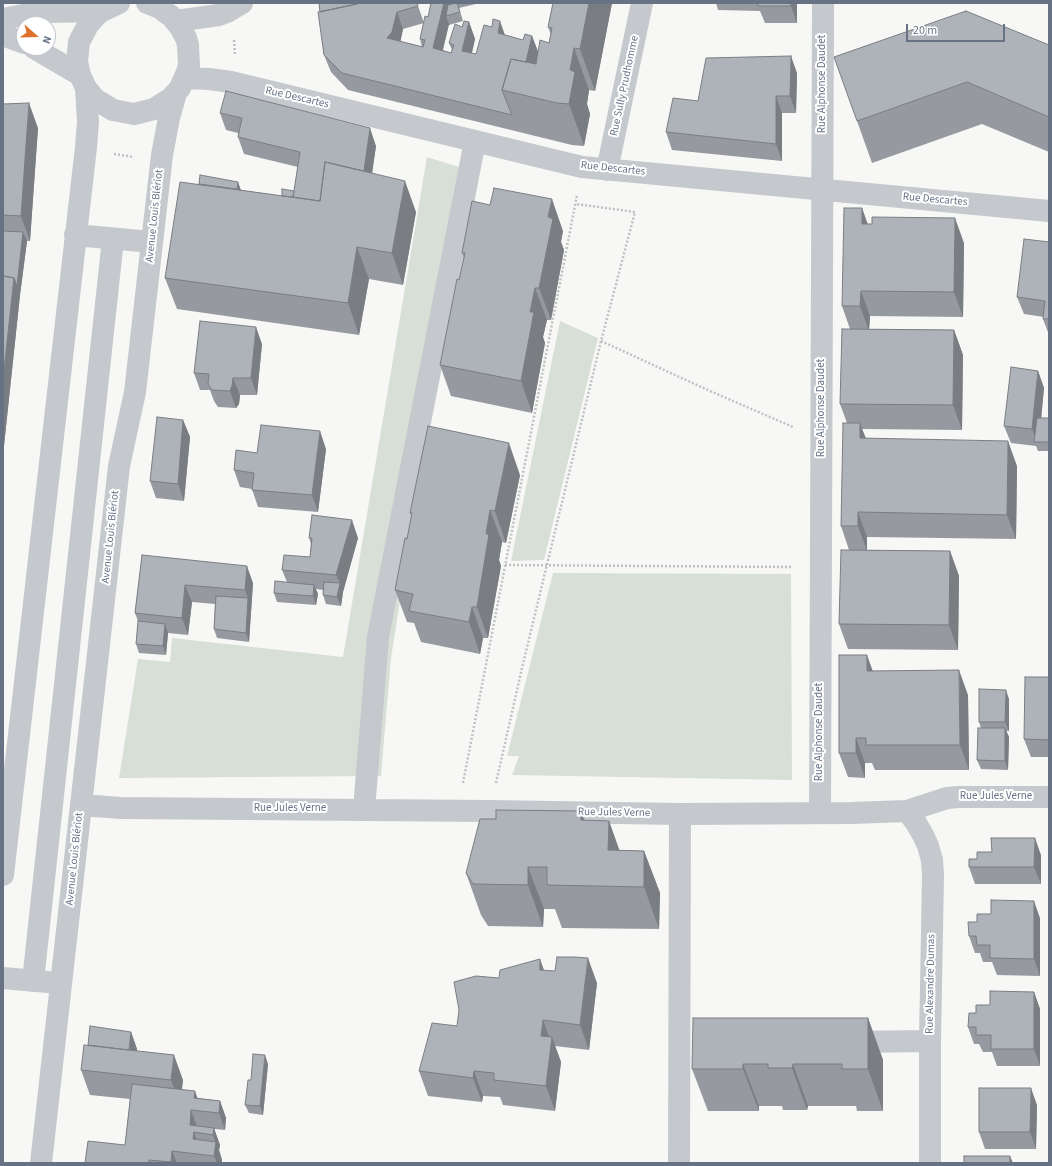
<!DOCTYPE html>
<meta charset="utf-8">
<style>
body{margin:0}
#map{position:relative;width:1052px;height:1166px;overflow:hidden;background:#f7f8f5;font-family:"Source Sans 3",sans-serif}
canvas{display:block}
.frame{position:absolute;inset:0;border:4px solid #677385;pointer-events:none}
.north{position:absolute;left:16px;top:16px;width:40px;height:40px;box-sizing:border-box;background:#fff;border:1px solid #c2c7ce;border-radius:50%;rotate:110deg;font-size:11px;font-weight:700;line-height:16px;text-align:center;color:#677385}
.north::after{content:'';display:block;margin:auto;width:14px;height:18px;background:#e0712c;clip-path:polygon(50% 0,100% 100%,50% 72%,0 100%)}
.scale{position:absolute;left:906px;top:24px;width:99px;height:18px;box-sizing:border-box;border:2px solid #677385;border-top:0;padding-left:5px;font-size:12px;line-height:14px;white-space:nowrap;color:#677385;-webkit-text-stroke:3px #fff;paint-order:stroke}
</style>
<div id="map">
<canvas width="1052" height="1166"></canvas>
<div class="frame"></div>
<div class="north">N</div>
<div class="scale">20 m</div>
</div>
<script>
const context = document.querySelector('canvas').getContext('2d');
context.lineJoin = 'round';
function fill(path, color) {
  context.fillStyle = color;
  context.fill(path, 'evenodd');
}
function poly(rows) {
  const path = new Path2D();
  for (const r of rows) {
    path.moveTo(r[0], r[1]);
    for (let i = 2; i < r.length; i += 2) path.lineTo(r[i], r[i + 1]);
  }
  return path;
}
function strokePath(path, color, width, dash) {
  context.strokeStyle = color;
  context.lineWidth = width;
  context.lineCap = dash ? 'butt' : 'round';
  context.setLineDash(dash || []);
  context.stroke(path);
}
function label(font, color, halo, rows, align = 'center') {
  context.font = font + ' "Source Sans 3",sans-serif';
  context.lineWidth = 4;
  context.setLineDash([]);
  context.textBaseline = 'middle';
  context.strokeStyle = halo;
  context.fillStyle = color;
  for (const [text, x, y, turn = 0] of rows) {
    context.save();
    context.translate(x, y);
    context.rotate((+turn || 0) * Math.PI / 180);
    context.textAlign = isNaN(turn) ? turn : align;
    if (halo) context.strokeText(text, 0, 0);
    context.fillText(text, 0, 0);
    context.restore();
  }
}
const green = poly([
 [427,157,468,170,391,658,381,776,119,778,138,659,170,662,172,638,343,657],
 [560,321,598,338,544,560,511,561],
 [553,573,791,574,792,780,512,775,519,756,507,756]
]);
const path = poly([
 [234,40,235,55],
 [114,154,134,157],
 [601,341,710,391,793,427],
 [505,565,793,567],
 [463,783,577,195],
 [496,783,522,668,601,341,635,212,576,204]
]);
const minor = poly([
 [119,3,102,11,97,15,88,25,79,42,77,62,80,75,86,88,95,99,113,110,134,114,154,109,171,98,180,88,187,72,189,65,188,45,186,38,180,27,171,16,165,12,160,8,147,3],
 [3,19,23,15,43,12,102,11],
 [176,21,219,15,227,12,242,3],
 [3,35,24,43],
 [34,48,80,75],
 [185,78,209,79,231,82,582,167,1049,211],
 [607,170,642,3],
 [75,235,152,242],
 [81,805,121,808,489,811,680,814,851,813,907,811,947,798,958,797,1049,797],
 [364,810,378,637,475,141],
 [907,811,916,823,923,835,928,846,932,860,933,875,930,1041,930,1163],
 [820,813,823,3],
 [3,875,86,147,88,122,86,88],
 [3,978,48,982],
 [33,981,113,239],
 [847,1042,930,1041],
 [41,1163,119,466,135,392,162,155,169,118,176,93],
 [679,1163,680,814]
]);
const wall = poly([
 [319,3,417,3,424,23,428,17,431,5,430,3,480,3,459,8,463,21,449,25,449,24,443,50,451,53,452,50,449,43,462,27,469,22,475,39,472,53,476,54,505,35,523,40,532,36,538,52,549,43,551,35,548,27,553,3,612,3,595,91,589,90,587,104,590,114,584,146,572,145,348,90,331,72,324,55],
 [424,23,420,39,422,47,400,41,403,29],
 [716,3,797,3,797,23,765,23,760,11,718,10],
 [1049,45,1049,152,982,124,872,163,857,121],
 [797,73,796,113,782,113,782,161,672,150,666,132,698,101],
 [3,104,38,128,30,241,27,241,20,295,3,455],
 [220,113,376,146,372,173,416,212,403,285,369,279,359,335,177,309,165,278,199,184,238,182,241,190,282,196,294,191,298,167,244,154,238,137,238,133,226,130],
 [862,208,867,224,964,243,963,317,870,316,869,329,954,330,963,355,962,430,862,429,866,438,1017,466,1016,539,867,537,867,550,950,551,959,576,958,650,848,649,839,624,849,550,841,526,847,423,840,404,850,329,842,306],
 [563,231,561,242,564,250,551,320,547,320,543,337,545,343,532,413,451,396,440,365,464,258,462,253],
 [1049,242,1049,335,1043,319,1044,317,1024,314,1017,297],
 [262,344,257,395,240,395,239,404,236,408,218,407,214,401,210,390,200,390,194,373],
 [1038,371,1044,388,1041,418,1049,418,1049,451,1038,451,1036,446,1011,443,1004,426],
 [183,420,190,437,184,501,156,498,150,481],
 [326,449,318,512,258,507,252,489,240,487,234,470,257,453],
 [520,475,506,543,502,542,499,560,501,566,488,638,483,638,480,654,421,642,414,623,407,622,395,590,407,539,412,516,410,513],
 [309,538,358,538,343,592,341,606,326,604,323,595,323,590,316,589,318,594,316,605,277,602,274,593,287,582,282,570,310,557,311,544],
 [142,555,253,583,249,642,217,638,214,629,215,604,192,602,188,635,168,633,166,655,139,653,136,644,138,621,135,613],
 [872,671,968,695,969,770,875,770,872,763,865,763,865,778,848,777,839,753],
 [1049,677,1049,757,1031,757,1024,739],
 [1009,699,1009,731,1006,731,1009,737,1008,770,981,769,977,760,981,728,979,722],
 [581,811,584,820,609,821,619,850,644,851,660,893,659,929,562,928,555,909,544,909,543,927,488,926,481,915,466,873,496,819],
 [1041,855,1041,884,975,884,969,867],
 [1040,918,1040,976,997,975,992,962,983,962,980,953,975,953,969,936,977,922],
 [544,971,597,983,589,1050,555,1046,561,1062,555,1111,503,1105,500,1097,483,1096,482,1102,428,1096,419,1071,457,1026,499,978],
 [1034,992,1040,1009,1040,1066,997,1066,992,1052,983,1052,979,1044,974,1044,968,1027,976,1013,990,1005],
 [868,1018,883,1060,883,1111,857,1111,856,1106,808,1106,807,1110,783,1110,782,1106,759,1106,759,1111,708,1111,692,1069],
 [131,1032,137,1049,137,1051,183,1080,182,1089,198,1098,220,1101,226,1118,225,1130,214,1129,220,1145,219,1150,222,1160,222,1163,85,1163,125,1145,130,1099,90,1095,81,1070,88,1045],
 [268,1064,263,1115,249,1113,245,1105,251,1080],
 [1037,1105,1036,1149,985,1149,979,1132]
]);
const shadedWall = poly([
 [444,3,448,3,452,14,446,16,449,24,439,65,433,48],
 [589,3,612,3,595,91,580,49],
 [791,3,797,3,797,23,791,6],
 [397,12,403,29,399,49,387,38],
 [500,21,506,38,498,33],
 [469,22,475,39,468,68,462,51],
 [532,36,539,54,527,96,517,93],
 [574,48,589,90,587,104,590,114,584,146,569,104,570,70],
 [791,56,797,73,796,113,790,96],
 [776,96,782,113,782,161,776,144],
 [29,103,38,128,30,241,21,216],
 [370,128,376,146,368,201,362,184],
 [405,181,416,212,403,285,392,253],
 [238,182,241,191,234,210],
 [552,199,563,231,561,242,564,250,551,320,539,288,548,217],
 [862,208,871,233,862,224],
 [955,218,964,243,963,317,954,292],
 [23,232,27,241,20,295,3,455,3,379,14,278],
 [357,247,369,279,359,335,348,303],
 [535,288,547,320,543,337,545,343,532,413,521,381,530,312],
 [861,291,870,316,869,331,860,306],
 [256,327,262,344,257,395,251,378],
 [954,330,963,355,962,430,953,405],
 [1038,371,1044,388,1039,442,1037,442,1032,429],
 [233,378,240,395,239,404,236,408,230,391],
 [183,420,190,437,184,501,178,484],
 [860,423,869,448,860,438],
 [320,431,326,449,318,512,312,495],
 [1008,441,1017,466,1016,539,1007,515],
 [509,443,520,475,506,543,495,511],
 [490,510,502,542,499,560,501,566,488,638,477,607,486,534],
 [858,512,867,537,867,551,858,526],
 [352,520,358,538,343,592,341,606,337,597,340,583,336,575],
 [950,551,959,576,958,650,949,625],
 [247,566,253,583,249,642,246,633,248,598,245,590],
 [185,585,192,602,188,635,182,618],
 [314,585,318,594,316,605,313,596],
 [472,607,483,638,480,654,469,622],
 [165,624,168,633,166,655,163,646],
 [867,655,876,680,867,671],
 [959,670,968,695,969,770,960,745],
 [1006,690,1009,699,1009,731,1005,722],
 [1005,728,1009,737,1008,770,1005,761],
 [856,738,865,763,865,778,856,753],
 [581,811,596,853,581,820],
 [609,821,624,863,608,850],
 [1035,838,1041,855,1041,884,1034,867],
 [644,851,660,893,659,929,644,887],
 [528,867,544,909,543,927,528,885],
 [1034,901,1040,918,1040,976,1034,959],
 [588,958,597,983,589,1050,580,1025],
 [540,959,549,984,540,970],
 [1034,992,1040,1009,1040,1066,1034,1049],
 [868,1018,883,1060,883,1111,868,1069],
 [543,1020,551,1042,552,1037,561,1062,555,1111,546,1086,541,1036],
 [131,1032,137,1049,134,1074,128,1057],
 [174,1055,183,1080,180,1105,171,1080],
 [265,1055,268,1064,263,1115,260,1106],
 [743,1064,759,1106,759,1111,743,1069],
 [793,1064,808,1106,807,1110,792,1068],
 [474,1071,483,1096,482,1102,473,1078],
 [1031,1088,1037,1105,1036,1149,1030,1132],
 [195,1091,201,1108,194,1098],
 [220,1101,226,1118,225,1130,219,1113],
 [191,1110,197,1127,194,1132,200,1149,193,1139,190,1125],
 [214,1128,220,1145,219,1150,222,1160,222,1163,217,1163,214,1156,216,1144,213,1135],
 [172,1151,177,1163,171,1163],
 [1010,1156,1013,1163,1010,1163]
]);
const building = poly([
 [319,3,356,3,357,4,320,12,319,3],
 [356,3,417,3,418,6,397,12,392,32,387,38,423,47,425,40,420,39,425,16,428,17,431,3,444,3,433,48,451,53,454,45,449,43,455,24,462,27,464,21,469,22,462,51,476,54,484,25,492,27,493,19,500,21,498,33,523,40,525,34,532,36,526,62,511,59,502,90,512,115,342,73,324,55,318,12,357,4,356,3],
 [456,3,457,3,460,12,446,16,448,5,456,3],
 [553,3,589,3,580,49,574,48,570,70,575,72,569,104,557,103,502,90,511,59,536,64,540,40,549,43,552,28,548,27,553,3],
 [758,3,791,3,791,6,758,6,758,3],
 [966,11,1049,45,1049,117,967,82,857,121,834,57,966,11],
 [791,56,790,96,776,96,776,144,666,132,673,98,698,101,706,58,791,56],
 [226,91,370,128,364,171,325,162,320,201,293,197,300,152,238,137,242,118,220,113,226,91],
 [29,103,21,216,3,215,3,104,29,103],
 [325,162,405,181,392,253,357,247,348,303,165,278,180,182,320,201,325,162],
 [200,175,238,182,237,189,199,184,200,175],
 [494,188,552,199,548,217,553,219,539,288,535,288,530,312,534,312,521,381,440,365,457,279,459,280,465,253,462,253,472,201,490,205,494,188],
 [282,189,294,191,293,197,282,196,282,189],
 [844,208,862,208,862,224,872,224,872,217,955,218,954,292,861,291,860,306,842,306,844,208],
 [3,231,23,232,17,286,14,278,3,276,3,231],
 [1024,239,1049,242,1049,319,1043,319,1045,301,1017,297,1024,239],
 [3,276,14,278,3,379,3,276],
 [200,321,256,327,251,378,233,378,232,386,230,391,212,390,208,384,209,374,194,373,200,321],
 [842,329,954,330,953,405,840,404,842,329],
 [1011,367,1038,371,1032,429,1004,426,1011,367],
 [157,417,183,420,178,484,150,481,157,417],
 [1037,418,1049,418,1049,442,1034,442,1037,418],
 [843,423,860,423,860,438,1008,441,1007,515,858,512,858,526,841,526,843,423],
 [261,425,320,431,312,495,252,490,254,473,234,470,236,450,257,453,261,425],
 [428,426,509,443,495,511,490,510,486,534,489,534,477,607,472,607,469,622,409,611,413,594,395,590,405,538,407,539,412,513,410,513,428,426],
 [312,515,352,520,336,575,282,570,284,555,310,557,312,538,309,538,312,515],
 [841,550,950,551,949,625,839,624,841,550],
 [142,555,247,566,245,590,185,585,182,618,135,613,142,555],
 [275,581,314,585,313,596,274,593,275,581],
 [324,582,340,583,337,597,323,595,324,582],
 [216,596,248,598,246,633,214,629,216,596],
 [138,621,165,624,163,646,136,644,138,621],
 [839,655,867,655,867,671,959,670,960,745,866,745,866,738,856,738,856,753,839,753,839,655],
 [1025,677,1049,677,1049,740,1024,739,1025,677],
 [979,689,1006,690,1005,722,979,722,979,689],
 [978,728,1005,728,1005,761,977,760,978,728],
 [496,810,581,811,581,820,609,821,608,850,644,851,644,887,547,885,547,867,528,867,528,885,473,884,466,873,480,819,496,819,496,810],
 [991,838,1035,838,1034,867,969,867,969,859,977,859,977,852,992,852,991,838],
 [991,900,1034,901,1034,959,990,958,990,945,977,945,976,936,969,936,968,922,977,922,977,914,991,914,991,900],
 [557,957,575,957,588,958,580,1025,543,1020,541,1036,552,1037,546,1086,494,1080,494,1073,474,1071,473,1078,419,1071,432,1023,457,1026,459,1010,454,982,476,976,499,978,500,970,540,959,540,970,555,971,557,957],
 [990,991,1034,992,1034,1049,991,1049,991,1035,976,1035,976,1027,968,1027,969,1013,976,1013,976,1005,990,1005,990,991],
 [693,1018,868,1018,868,1069,842,1069,842,1064,793,1064,792,1068,768,1068,768,1064,743,1064,743,1069,692,1069,693,1018],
 [90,1026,131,1032,129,1050,88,1045,90,1026],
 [84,1045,174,1055,171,1080,81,1070,84,1045],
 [253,1054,265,1055,260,1106,245,1105,248,1080,251,1080,253,1054],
 [132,1084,195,1091,194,1098,220,1101,219,1113,191,1110,190,1125,214,1128,213,1135,194,1132,193,1139,216,1142,214,1156,172,1151,171,1162,149,1160,149,1163,85,1163,88,1141,125,1145,132,1084],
 [979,1088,1031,1088,1030,1132,979,1132,979,1088],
 [964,1156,1010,1156,1010,1163,964,1163,964,1156]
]);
const streetNames = [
 ["Rue Alphonse Daudet",823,84,-90],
 ["Rue Sully Prudhomme",625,86,-78],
 ["Rue Descartes",297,98,13],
 ["Rue Descartes",613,169,6],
 ["Rue Descartes",935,200,5],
 ["Avenue Louis Blériot",155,216,-84],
 ["Rue Alphonse Daudet",822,408,-90],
 ["Avenue Louis Blériot",111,537,-84],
 ["Rue Alphonse Daudet",820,732,-90],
 ["Rue Jules Verne",996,797],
 ["Rue Jules Verne",290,809],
 ["Rue Jules Verne",614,813,1],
 ["Avenue Louis Blériot",75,859,-84],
 ["Rue Alexandre Dumas",931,984,-89]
];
fill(green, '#d8dfd6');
strokePath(path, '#bfc0c3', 2.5, [2, 2]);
strokePath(minor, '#c5c8cc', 22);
fill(wall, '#969aa0');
fill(shadedWall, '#7a7d82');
fill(building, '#aeb3ba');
strokePath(building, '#7a7d82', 1);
label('11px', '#677385', '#fff', streetNames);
</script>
